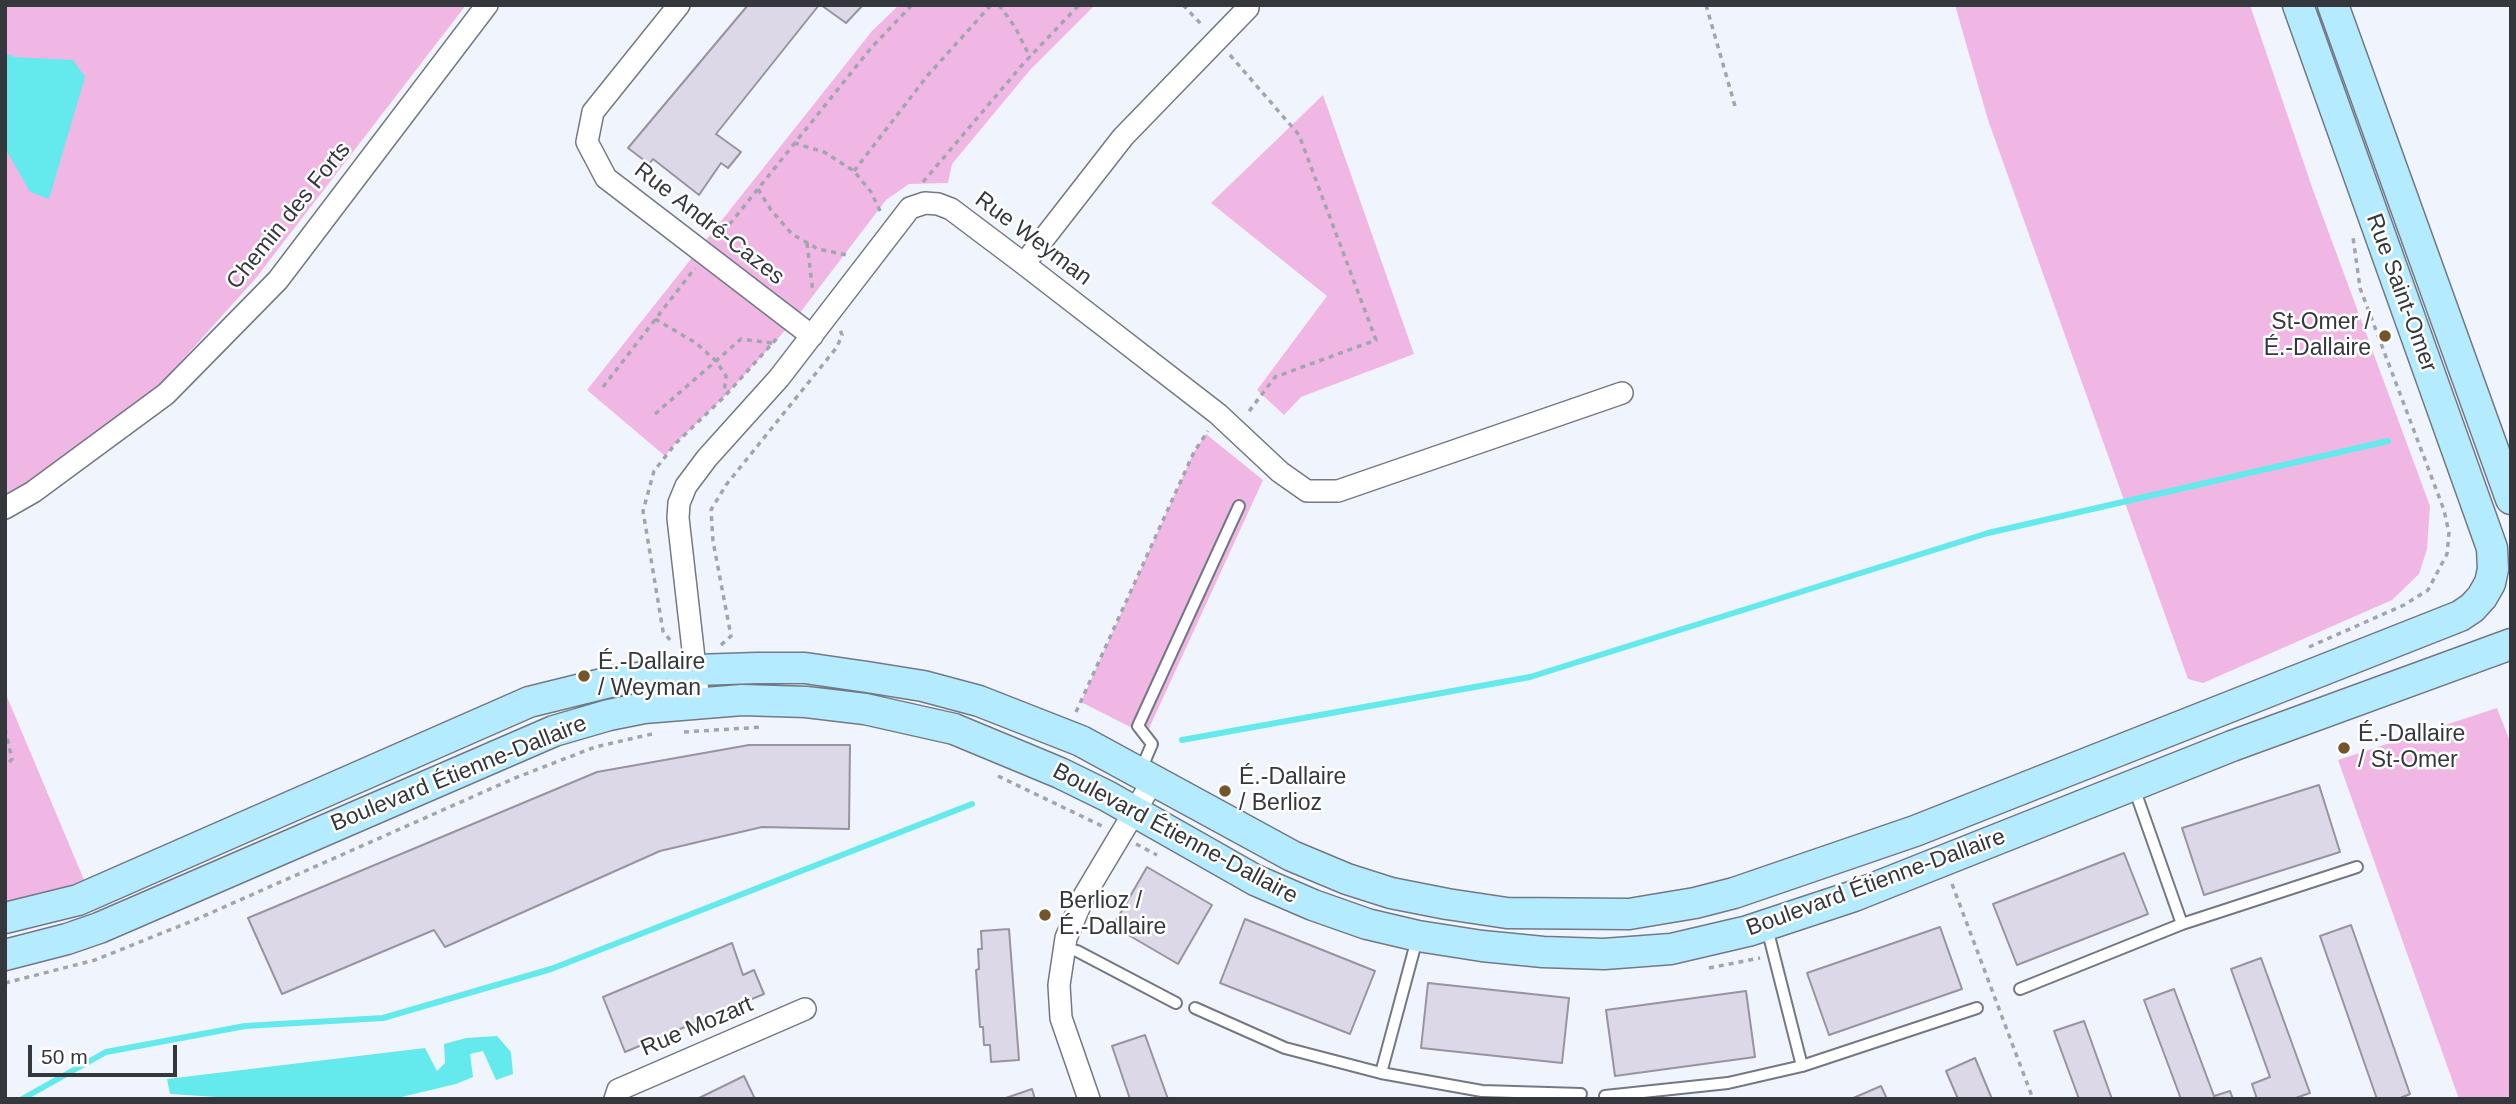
<!DOCTYPE html>
<meta charset="utf-8">
<style>
body{margin:0}
#map{position:relative;width:2516px;height:1104px;overflow:hidden;background:#f0f4fd;font-family:Helvetica,sans-serif}
canvas{display:block}
.frame{position:absolute;inset:0;border:7px solid #34373c;pointer-events:none}
.scale{position:absolute;left:28px;top:1045px;width:149px;height:32px;box-sizing:border-box;border:4px solid #34373c;border-top:0;padding-left:9px;font-size:21px;line-height:24px;white-space:nowrap;color:#34373c;-webkit-text-stroke:5px #fff;paint-order:stroke}
</style>
<div id="map">
<canvas width="2516" height="1104"></canvas>
<div class="frame"></div>
<div class="scale">50 m</div>
</div>
<script>
const context = document.querySelector('canvas').getContext('2d');
context.lineJoin = 'round';
function fill(path, color) {
  context.fillStyle = color;
  context.fill(path, 'evenodd');
}
function poly(rows) {
  const path = new Path2D();
  for (const r of rows) {
    path.moveTo(r[0], r[1]);
    for (let i = 2; i < r.length; i += 2) path.lineTo(r[i], r[i + 1]);
  }
  return path;
}
function strokePath(path, color, width, dash) {
  context.strokeStyle = color;
  context.lineWidth = width;
  context.lineCap = dash ? 'butt' : 'round';
  context.setLineDash(dash || []);
  context.stroke(path);
}
function label(font, color, halo, rows, align = 'center') {
  context.font = font + ' Helvetica,sans-serif';
  context.lineWidth = 5;
  context.setLineDash([]);
  context.textBaseline = 'middle';
  context.strokeStyle = halo;
  context.fillStyle = color;
  for (const [text, x, y, turn = 0] of rows) {
    context.save();
    context.translate(x, y);
    context.rotate((+turn || 0) * Math.PI / 180);
    context.textAlign = isNaN(turn) ? turn : align;
    if (halo) context.strokeText(text, 0, 0);
    context.fillText(text, 0, 0);
    context.restore();
  }
}
const green = poly([
 [5,5,466,5,256,278,160,385,33,492,5,508],
 [899,5,1095,5,1030,70,952,164,948,183,909,184,886,200,793,322,724,397,676,443,665,456,587,390,872,31],
 [1955,5,2250,5,2313,190,2430,506,2427,549,2419,574,2392,600,2203,683,2188,679,1988,120],
 [1323,95,1414,354,1301,397,1284,415,1257,390,1327,296,1211,203],
 [1206,434,1263,480,1146,735,1081,702,1194,452],
 [5,692,90,894,5,918],
 [2497,708,2511,744,2511,1099,2459,1099,2338,760]
]);
const water = poly([
 [5,53,15,57,73,60,85,77,49,199,30,192,5,148],
 [497,1036,511,1052,513,1074,496,1080,483,1051,470,1054,473,1077,456,1084,393,1099,249,1099,170,1094,167,1079,425,1048,437,1071,445,1063,444,1044,466,1038]
]);
const stream = poly([
 [1182,740,1530,677,1988,533,2388,441],
 [22,1099,106,1052,245,1026,383,1018,551,969,972,804]
]);
const building = poly([
 [748,5,819,5,716,134,741,152,728,168,721,163,699,195,653,159,649,164,628,148,748,5],
 [821,5,863,5,846,23,821,5],
 [749,745,850,745,849,829,762,827,660,851,445,947,434,930,282,994,248,918,597,772,749,745],
 [2319,785,2340,852,2204,895,2182,828,2319,785],
 [2124,853,2148,914,2017,965,1993,904,2124,853],
 [1147,867,1212,905,1178,964,1113,926,1147,867],
 [1245,919,1375,971,1350,1034,1220,983,1245,919],
 [2351,925,2410,1094,2398,1099,2377,1099,2320,936,2351,925],
 [1940,927,1962,989,1829,1035,1807,973,1940,927],
 [1009,929,1019,1060,991,1062,990,1045,984,1045,983,1027,980,1027,976,970,979,969,978,949,982,949,981,931,1009,929],
 [732,943,743,975,754,970,764,994,625,1052,603,997,732,943],
 [2261,958,2310,1093,2293,1099,2257,1099,2252,1084,2270,1077,2231,969,2261,958],
 [1428,983,1569,998,1562,1063,1421,1048,1428,983],
 [2174,989,2214,1096,2230,1091,2233,1099,2181,1099,2144,1000,2174,989],
 [1746,991,1755,1057,1615,1076,1606,1010,1746,991],
 [2084,1021,2112,1099,2079,1099,2054,1031,2084,1021],
 [1145,1035,1168,1099,1130,1099,1112,1046,1145,1035],
 [1975,1058,1992,1099,1958,1099,1946,1071,1975,1058],
 [744,1076,755,1099,697,1099,744,1076],
 [1881,1086,1887,1099,1851,1099,1881,1086],
 [1032,1089,1035,1099,1003,1099,1032,1089]
]);
const path = poly([
 [999,5,1015,27,1030,57],
 [1183,5,1203,26],
 [1706,5,1735,106],
 [1230,55,1299,135,1376,340,1275,377,1247,414],
 [794,143,824,152,854,171,871,192,881,213],
 [854,171,928,75,991,5],
 [923,182,1023,64,1079,5],
 [758,189,771,210,792,234,818,249,847,255],
 [717,240,871,48,912,5],
 [807,243,813,293],
 [655,319,696,343,716,361,726,376,724,394],
 [603,387,695,268],
 [655,414,741,339,772,343],
 [670,640,663,631,643,511,654,471,676,443,724,397,779,336],
 [721,645,731,636,713,541,711,510,726,485,837,347,842,335,840,329],
 [2309,647,2404,605,2428,590,2447,554,2449,533,2444,510,2360,288,2353,237],
 [1076,712,1194,452,1208,431],
 [5,729,12,759,5,767],
 [684,732,763,727],
 [998,776,1102,826],
 [1136,844,1157,855],
 [1952,884,2033,1099],
 [1709,968,1760,958],
 [5,983,95,960,197,919,515,778,595,747,652,734]
]);
const lane = poly([
 [1140,772,1152,744,1138,726,1239,506],
 [2134,788,2182,924,2357,867],
 [1767,928,1802,1066,1977,1008],
 [1417,939,1381,1073,1482,1091,1581,1094],
 [1064,948,1077,951,1176,1003],
 [2020,989,2182,924],
 [1195,1008,1285,1048,1381,1073],
 [1605,1096,1728,1083,1802,1066]
]);
const street = poly([
 [679,5,593,112,587,142,606,178,812,336],
 [1024,264,1123,137,1248,8],
 [5,508,33,492,166,394,278,280,487,5],
 [699,702,678,518,679,503,686,486,707,458,779,378,910,208,925,203,938,204,951,209,1024,264,1218,414,1280,472,1307,491,1338,491,1622,393],
 [615,1099,618,1090,805,1009],
 [1089,1099,1061,1018,1059,985,1066,938,1084,896,1154,779]
]);
const secondary = poly([
 [2333,5,2511,499],
 [5,918,78,900,529,702,614,681,695,670,757,668,805,668,867,677,923,686,979,701,1081,741,1292,856,1347,879,1391,893,1447,904,1507,913,1629,914,1695,903,1734,893,1915,831,2460,616,2472,608,2482,597,2490,583,2493,569,2492,548,2298,5],
 [5,955,67,939,99,928,554,731,609,715,644,708,742,700,806,702,865,709,954,729,1060,773,1107,796,1255,880,1313,905,1367,924,1418,936,1482,946,1543,952,1604,954,1671,949,1748,931,1854,896,2232,746,2511,644]
]);
const markers = [
 [2385,336,7,"#74552a"],
 [584,676,7,"#74552a"],
 [2344,748,7,"#74552a"],
 [1225,791,7,"#74552a"],
 [1045,915,7,"#74552a"]
];
const streetNames = [
 ["Chemin des Forts",289,216,-51],
 ["Rue André-Cazes",709,224,38],
 ["Rue Weyman",1033,239,37],
 ["Rue Saint-Omer",2401,293,70],
 ["Boulevard Étienne-Dallaire",459,774,-22],
 ["Boulevard Étienne-Dallaire",1175,834,28],
 ["Boulevard Étienne-Dallaire",1876,883,-20],
 ["Rue Mozart",697,1027,-23]
];
const poiNames = [
 ["St-Omer /",2371,323,"right"],
 ["É.-Dallaire",2371,349,"right"],
 ["É.-Dallaire",598,663],
 ["/ Weyman",598,689],
 ["É.-Dallaire",2358,735],
 ["/ St-Omer",2358,761],
 ["É.-Dallaire",1239,778],
 ["/ Berlioz",1239,804],
 ["Berlioz /",1059,902],
 ["É.-Dallaire",1059,928]
];
fill(green, '#f0b7e5');
fill(water, '#64e9ed');
strokePath(stream, '#64e9ed', 6);
fill(building, '#dcd8e7');
strokePath(building, '#9793a1', 2);
strokePath(lane, '#727884', 14);
strokePath(street, '#727884', 24);
strokePath(secondary, '#727884', 33);
strokePath(path, '#a2a5ad', 3.5, [5, 5]);
strokePath(lane, '#fff', 10);
strokePath(street, '#fff', 21);
strokePath(secondary, '#b4ebfe', 30);
for (const [x, y, r, color] of markers) {
  const dot = new Path2D();
  dot.arc(x, y, r, 0, 2 * Math.PI);
  context.fillStyle = color;
  context.fill(dot);
  strokePath(dot, '#fff', 2.5);
}
label('23px', '#34373c', '#fff', streetNames);
label('23px', '#34373c', '#fff', poiNames, 'left');
</script>
